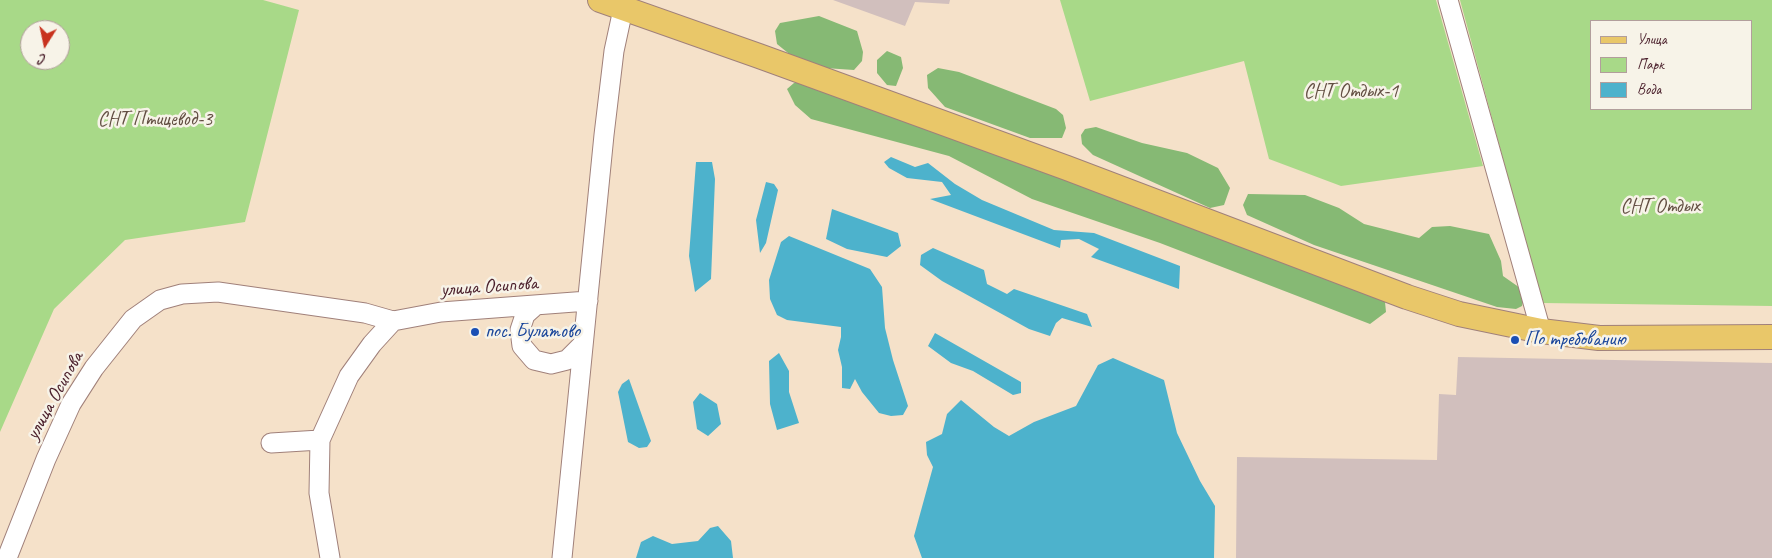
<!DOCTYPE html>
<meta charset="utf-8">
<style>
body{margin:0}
#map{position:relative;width:1772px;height:558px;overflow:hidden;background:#f5e1c9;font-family:Caveat,sans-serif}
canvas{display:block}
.legend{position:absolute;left:1590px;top:20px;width:162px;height:90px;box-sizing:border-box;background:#f7f3e8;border:1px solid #b29e9c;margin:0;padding:6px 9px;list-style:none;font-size:15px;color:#4a1f2b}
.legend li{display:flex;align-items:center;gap:10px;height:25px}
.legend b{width:25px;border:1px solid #b29e9c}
.north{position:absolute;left:20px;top:20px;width:50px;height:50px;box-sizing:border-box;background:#f7f3e8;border:1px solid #b29e9c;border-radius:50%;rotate:190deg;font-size:14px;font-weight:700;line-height:20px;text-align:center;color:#4a1f2b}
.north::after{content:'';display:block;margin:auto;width:18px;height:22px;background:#c8321e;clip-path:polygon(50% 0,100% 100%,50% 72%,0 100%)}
</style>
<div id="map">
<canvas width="1772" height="558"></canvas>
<ul class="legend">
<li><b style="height:6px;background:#e9c769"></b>Улица</li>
<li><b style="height:14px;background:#a8d988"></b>Парк</li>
<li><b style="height:14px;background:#4db2cc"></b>Вода</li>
</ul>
<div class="north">С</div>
</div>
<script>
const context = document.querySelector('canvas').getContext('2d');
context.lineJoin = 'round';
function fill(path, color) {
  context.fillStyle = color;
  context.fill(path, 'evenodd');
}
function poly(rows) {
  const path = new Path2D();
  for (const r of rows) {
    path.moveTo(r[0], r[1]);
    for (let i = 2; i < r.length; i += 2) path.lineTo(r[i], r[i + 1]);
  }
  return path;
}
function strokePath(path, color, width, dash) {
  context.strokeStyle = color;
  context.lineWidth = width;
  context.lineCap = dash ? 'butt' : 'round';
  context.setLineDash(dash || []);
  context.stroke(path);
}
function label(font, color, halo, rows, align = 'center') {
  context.font = font + ' Caveat,sans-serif';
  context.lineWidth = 5;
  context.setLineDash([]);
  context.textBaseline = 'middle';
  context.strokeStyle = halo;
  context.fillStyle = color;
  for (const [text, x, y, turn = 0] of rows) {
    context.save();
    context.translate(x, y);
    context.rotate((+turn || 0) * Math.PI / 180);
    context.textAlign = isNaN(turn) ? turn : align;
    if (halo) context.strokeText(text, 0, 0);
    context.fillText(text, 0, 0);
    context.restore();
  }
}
const industrial = poly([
 [833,0,950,0,949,4,915,2,905,26],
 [1458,357,1772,363,1772,558,1236,558,1237,457,1437,460,1439,394,1456,395]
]);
const green = poly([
 [0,0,263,0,299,10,245,222,125,240,54,309,0,432],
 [30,30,60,30,60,60,30,60],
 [1060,0,1436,0,1483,166,1341,186,1269,159,1244,61,1090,101],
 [1460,0,1772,0,1772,306,1542,303],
 [1591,21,1751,21,1751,109,1591,109]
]);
const forest = poly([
 [819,16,857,31,863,52,862,61,854,70,825,68,793,57,777,44,775,31,780,23],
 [887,51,901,57,903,68,896,86,887,85,877,73,877,60],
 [938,68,959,72,1056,109,1063,115,1066,128,1062,138,1030,138,945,107,928,88,927,75],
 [811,81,1370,291,1385,302,1386,312,1370,324,1160,243,1032,199,949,156,811,119,795,105,787,89,794,83],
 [1096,127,1142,143,1187,153,1218,168,1230,188,1224,205,1210,208,1093,155,1082,144,1081,135,1085,129],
 [1248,194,1305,195,1339,208,1364,224,1419,238,1432,227,1450,226,1489,234,1501,261,1503,276,1523,290,1524,297,1522,306,1516,309,1497,307,1314,245,1247,215,1243,205]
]);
const water = poly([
 [891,157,915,167,928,163,955,184,982,200,1054,230,1094,233,1180,266,1179,289,1091,257,1099,249,1079,239,1061,240,1060,248,930,199,951,195,942,182,907,178,889,168,884,162],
 [696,162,712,162,715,179,711,279,695,292,689,256],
 [766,182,774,184,778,190,766,243,760,253,756,220],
 [832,209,898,233,901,246,887,257,847,249,826,239],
 [789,236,870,269,882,287,885,328,893,360,908,406,903,415,891,416,879,413,862,392,855,379,850,389,842,388,842,367,838,350,841,337,841,327,787,320,777,315,770,299,769,280,781,242],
 [933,248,984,270,987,284,1007,294,1014,289,1087,314,1092,327,1062,318,1056,323,1050,336,1029,329,942,281,920,265,921,255],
 [935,333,1021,382,1021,393,1013,395,973,371,951,363,928,346],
 [779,353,789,371,789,392,799,423,777,430,770,404,769,361],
 [1113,358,1164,380,1177,433,1200,481,1215,506,1214,558,922,558,914,536,933,467,927,455,926,442,942,434,947,414,961,400,994,427,1009,436,1034,422,1076,406,1098,365],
 [629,379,651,441,647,447,639,448,628,442,618,392,622,384],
 [700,393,717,404,721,424,708,436,697,429,693,402],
 [718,526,731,541,733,558,636,558,641,542,653,536,672,544,698,541,710,528]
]);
const minor = poly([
 [1448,0,1541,331],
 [534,307,525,315,520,330,522,346,534,360,551,364,567,360,583,344],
 [271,443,320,440],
 [7,558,46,459,71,404,94,368,133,319,160,300,182,294,218,292,365,313,393,321,441,312,588,301],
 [330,558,319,493,320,440,349,376,372,344,393,321],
 [562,558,604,135,614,51,625,0]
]);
const major = poly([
 [600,0,759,56,1067,168,1407,297,1459,314,1541,331,1599,338,1772,337]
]);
const markers = [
 [475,332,5,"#1a4fb4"],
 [1515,340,5,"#1a4fb4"]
];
const parkNames = [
 ["СНТ Отдых-1",1351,92],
 ["СНТ Птицевод-3",155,120],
 ["СНТ Отдых",1660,207]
];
const streetNames = [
 ["улица Осипова",489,287,-4],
 ["улица Осипова",55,396,-61]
];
const transitNames = [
 ["пос. Булатово",485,332],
 ["По требованию",1525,340]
];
fill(industrial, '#d1bfbd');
fill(green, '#a8d988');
fill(forest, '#86b974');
fill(water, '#4db2cc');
strokePath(minor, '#a0807a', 21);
strokePath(major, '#a0807a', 26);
strokePath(minor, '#fff', 19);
strokePath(major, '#e9c769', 24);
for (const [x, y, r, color] of markers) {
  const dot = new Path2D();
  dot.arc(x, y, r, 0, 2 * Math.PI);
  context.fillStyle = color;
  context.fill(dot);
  strokePath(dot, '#f7f3e8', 2);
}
label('20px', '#624e42', '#f7f3e8', parkNames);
label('20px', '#4a1f2b', '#f7f3e8', streetNames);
label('20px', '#164399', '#f7f3e8', transitNames, 'left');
</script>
